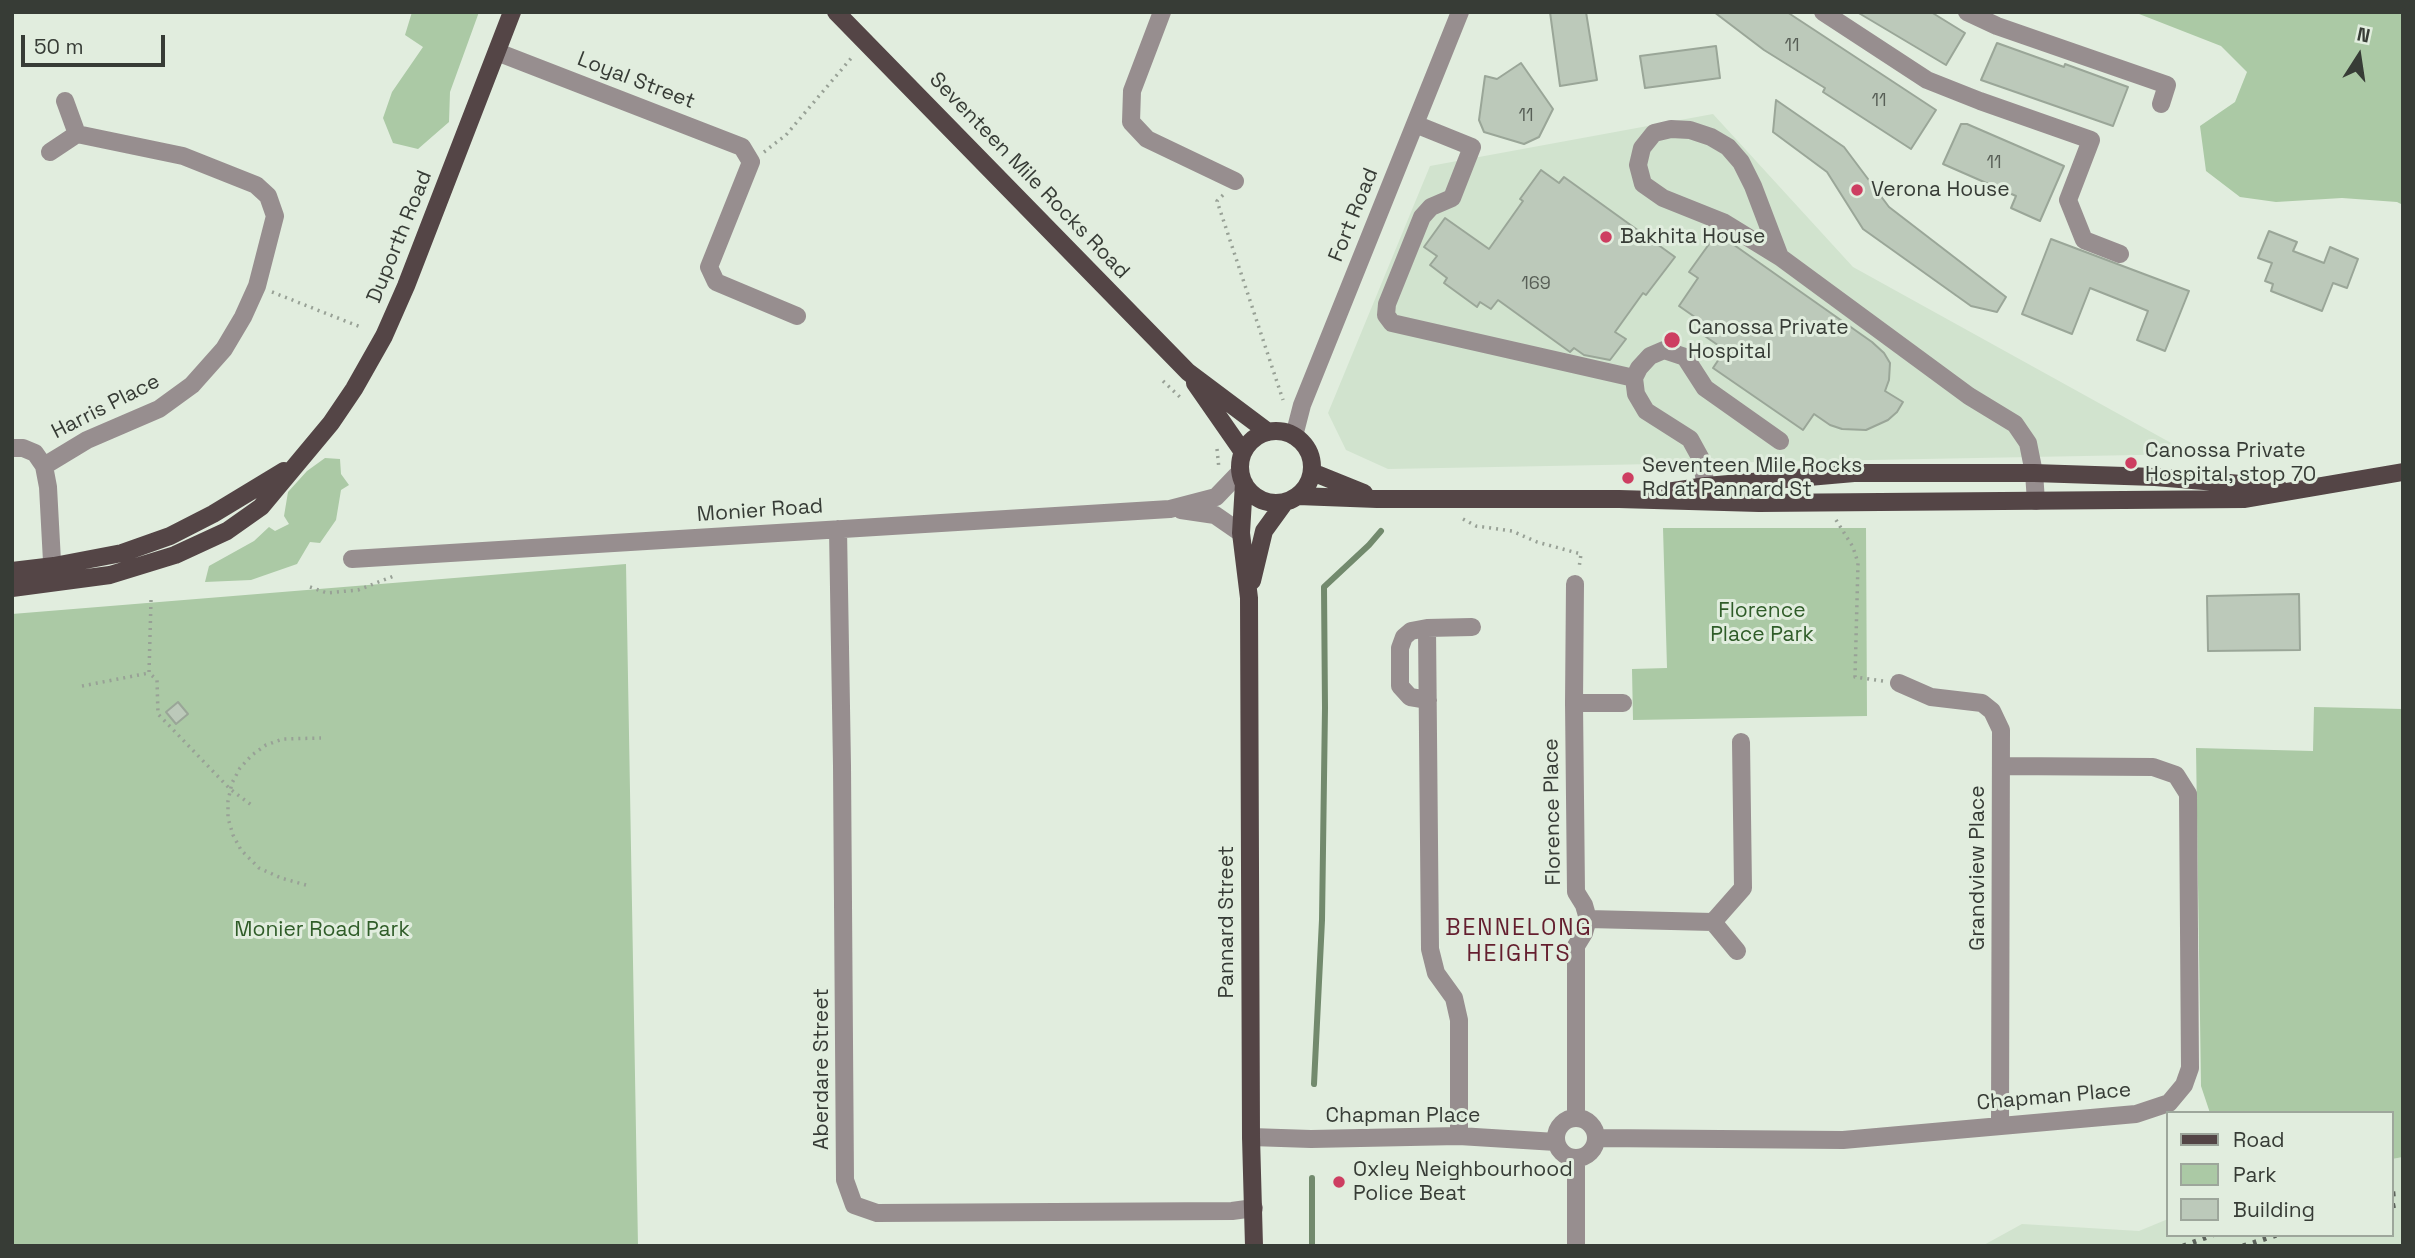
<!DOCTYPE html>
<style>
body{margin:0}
#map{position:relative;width:2415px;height:1258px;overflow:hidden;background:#e1edde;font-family:"Space Grotesk",sans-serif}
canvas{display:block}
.frame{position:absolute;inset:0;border:14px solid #373c36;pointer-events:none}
.legend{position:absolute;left:2166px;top:1111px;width:228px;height:126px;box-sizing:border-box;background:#e1edde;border:2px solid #9da69b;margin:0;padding:9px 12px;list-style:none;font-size:21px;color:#373c36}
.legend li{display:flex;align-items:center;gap:14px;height:35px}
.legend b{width:35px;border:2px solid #9da69b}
.north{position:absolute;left:2324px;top:21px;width:70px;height:70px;-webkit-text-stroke:5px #e1edde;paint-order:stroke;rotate:12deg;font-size:19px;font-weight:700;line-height:28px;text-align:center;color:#373c36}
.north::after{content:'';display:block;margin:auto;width:24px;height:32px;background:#373c36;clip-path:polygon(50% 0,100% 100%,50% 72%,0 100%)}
.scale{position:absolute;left:21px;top:35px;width:144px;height:32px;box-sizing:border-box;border:4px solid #373c36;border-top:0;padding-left:9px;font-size:21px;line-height:24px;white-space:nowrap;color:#373c36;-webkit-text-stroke:5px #e1edde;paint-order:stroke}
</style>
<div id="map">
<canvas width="2415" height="1258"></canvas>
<div class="frame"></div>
<ul class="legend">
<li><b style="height:9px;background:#544546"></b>Road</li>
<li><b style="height:19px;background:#abc9a5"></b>Park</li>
<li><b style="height:19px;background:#bcc9ba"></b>Building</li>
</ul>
<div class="north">N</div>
<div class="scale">50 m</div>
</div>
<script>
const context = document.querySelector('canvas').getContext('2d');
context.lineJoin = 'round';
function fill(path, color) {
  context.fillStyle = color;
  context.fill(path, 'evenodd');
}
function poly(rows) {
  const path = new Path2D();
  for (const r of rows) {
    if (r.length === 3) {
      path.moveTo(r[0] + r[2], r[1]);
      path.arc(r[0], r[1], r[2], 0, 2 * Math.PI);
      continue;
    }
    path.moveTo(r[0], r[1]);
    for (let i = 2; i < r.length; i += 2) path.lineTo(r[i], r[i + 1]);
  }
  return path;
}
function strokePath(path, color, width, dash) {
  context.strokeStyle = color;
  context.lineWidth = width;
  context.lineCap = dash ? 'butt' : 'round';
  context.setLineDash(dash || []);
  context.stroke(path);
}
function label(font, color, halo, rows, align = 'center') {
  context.font = font + ' "Space Grotesk",sans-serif';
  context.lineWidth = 6;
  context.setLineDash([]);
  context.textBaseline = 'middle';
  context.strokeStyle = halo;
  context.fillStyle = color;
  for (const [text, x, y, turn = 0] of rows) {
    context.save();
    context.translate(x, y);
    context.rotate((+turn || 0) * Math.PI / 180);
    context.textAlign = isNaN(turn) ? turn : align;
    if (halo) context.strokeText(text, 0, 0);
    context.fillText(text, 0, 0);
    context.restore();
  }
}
const built = poly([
 [1713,114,1853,267,2191,454,1388,469,1346,450,1328,413,1430,166],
 [2403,1157,2403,1246,1982,1246,2022,1224,2139,1231,2168,1219,2168,1235,2392,1235,2392,1159]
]);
const green = poly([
 [412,12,479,12,450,92,449,122,418,149,393,143,383,118,392,92,423,47,405,35],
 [2134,12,2403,12,2403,205,2397,202,2342,198,2276,202,2240,197,2206,171,2200,126,2235,102,2247,72,2221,46],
 [325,458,340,459,341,474,349,485,341,490,336,520,320,543,310,542,297,564,251,580,205,582,209,566,254,541,269,527,275,531,289,524,284,516,288,492,307,471],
 [1663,528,1866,528,1867,716,1633,720,1632,669,1667,668],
 [626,564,638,1246,12,1246,12,614],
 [2314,707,2403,709,2403,1157,2392,1159,2392,1113,2210,1113,2201,1086,2196,748,2313,751]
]);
const stream = poly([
 [1314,1084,1322,920,1325,708,1324,587,1369,545,1381,531],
 [1312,1178,1312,1246]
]);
const building = poly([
 [1550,12,1586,12,1597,80,1560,86,1550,12],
 [1714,12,1787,12,1936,110,1911,149,1823,92,1825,88,1764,50,1714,12],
 [1857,12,1931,12,1965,33,1946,65,1857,12],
 [1997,43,2064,67,2065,64,2128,87,2113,126,1981,80,1997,43],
 [1716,46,1720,78,1645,88,1640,56,1716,46],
 [1521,63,1553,109,1539,137,1524,144,1484,132,1479,120,1485,76,1497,79,1521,63],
 [1776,100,1844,147,1889,207,2006,297,1997,312,1971,306,1863,229,1827,172,1773,132,1776,100],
 [1961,124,1967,124,2064,166,2040,221,2011,208,2016,196,1943,164,1961,124],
 [1541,170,1559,183,1564,177,1675,257,1646,295,1643,293,1615,332,1626,339,1610,360,1584,355,1574,348,1570,352,1498,300,1491,309,1480,302,1477,307,1444,283,1447,278,1430,265,1437,256,1424,247,1445,218,1489,249,1523,201,1520,199,1541,170],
 [2269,231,2297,242,2293,251,2324,263,2330,247,2358,259,2347,288,2333,283,2322,311,2271,291,2273,284,2265,281,2272,263,2258,258,2269,231],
 [1717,233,1872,342,1884,353,1890,363,1889,380,1885,391,1903,402,1897,412,1888,420,1866,430,1842,429,1830,425,1814,414,1803,430,1713,368,1725,350,1696,330,1702,322,1679,306,1698,278,1689,272,1717,233],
 [2051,239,2189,291,2165,351,2137,340,2148,311,2090,288,2072,334,2022,314,2051,239],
 [2299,594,2300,650,2208,651,2207,596,2299,594],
 [178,702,188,714,176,724,166,712,178,702]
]);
const path = poly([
 [764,152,786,135,853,56],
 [1223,195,1217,201,1283,400],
 [272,292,363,328],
 [1163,381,1183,400],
 [1217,449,1219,469],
 [1463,519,1476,526,1512,531,1537,542,1581,554,1579,568],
 [1836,520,1853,547,1858,563,1855,677,1883,681],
 [310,587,327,593,358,590,394,576],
 [151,600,149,673,157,680,158,714,230,789,254,807],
 [82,686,149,673],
 [306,885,281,878,259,868,241,850,233,835,228,818,228,801,232,783,240,768,252,755,266,745,283,739,321,738]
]);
const minor = poly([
 [1162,12,1132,91,1131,122,1147,139,1235,181],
 [1823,12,1927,80,1980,101,2091,140,2068,200,2084,240,2120,254],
 [1967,12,1997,26,2167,85,2161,104],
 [497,52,742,147,751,162,709,267,716,282,797,316],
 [1415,124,1472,147,1452,198,1431,207,1422,217,1387,304,1386,315,1392,323,1634,378],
 [50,152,77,134,65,101],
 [1780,257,1753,186,1741,162,1728,147,1711,137,1690,130,1671,129,1654,133,1642,148,1638,165,1643,184,1663,198,1723,222,1780,257,1969,396,2015,424,2028,443,2034,473,2036,501],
 [1294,436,1302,405,1460,12],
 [12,448,23,448,35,453,44,466,48,487,53,580],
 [44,466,87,440,159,409,192,385,224,349,243,317,257,286,275,216,268,196,256,185,183,156,77,134],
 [1706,486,1701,459,1690,439,1646,411,1636,394,1634,378,1639,368,1650,356,1664,350,1685,357,1705,388,1780,441],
 [1181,510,1215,515,1241,533],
 [838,529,842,766,845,1180,854,1205,877,1213,1232,1211,1254,1208],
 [352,559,1170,509,1216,497,1240,472],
 [1575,584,1574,703,1576,892,1584,905,1588,919,1584,933,1576,946,1576,1118],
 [1427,628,1430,949,1436,973,1454,998,1459,1020,1459,1136],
 [1899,683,1931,697,1982,703,1992,711,2001,730,2000,1126],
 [1428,700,1410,697,1400,686,1400,648,1404,637,1411,631,1427,628,1472,627],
 [1574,703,1623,703],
 [1588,919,1713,922,1737,951],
 [1713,922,1743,888,1741,742],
 [1576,1138,20],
 [1251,1137,1311,1139,1459,1136,1556,1142],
 [1597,1138,1843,1140,2136,1114,2169,1103,2184,1085,2190,1068,2188,794,2176,775,2153,767,2001,766],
 [1576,1246,1576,1158]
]);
const major = poly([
 [836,12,1188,372,1268,432],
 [1195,383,1243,452],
 [1276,467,36],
 [1312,472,1364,493],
 [1244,483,1241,533,1249,598,1251,1137,1254,1246],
 [1667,492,1706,486,1854,473,2034,473,2155,477,2278,487],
 [1298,496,1377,499,1619,499,1759,503,2245,499,2403,472],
 [12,571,54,566,122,553,170,536,213,514,284,471],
 [1252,581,1264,531,1285,502],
 [12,588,110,575,175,555,227,531,261,507,331,423,354,389,384,336,406,286,512,12]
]);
const rail = poly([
 [2392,1194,2403,1193],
 [2392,1206,2403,1204],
 [2183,1246,2213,1235],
 [2243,1246,2277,1235]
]);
const markers = [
 [1857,190,7,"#cd3e61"],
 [1606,237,7,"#cd3e61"],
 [1672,340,9,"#cd3e61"],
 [2131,463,7,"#cd3e61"],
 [1628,478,7,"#cd3e61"],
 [1339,1182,7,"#cd3e61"]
];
const numberNames = [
 ["11",1792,46],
 ["11",1879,101],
 ["11",1526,116],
 ["11",1994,163],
 ["169",1536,284]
];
const streetNames = [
 ["Loyal Street",636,81,21],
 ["Seventeen Mile Rocks Road",1029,176,46],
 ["Fort Road",1354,215,-68],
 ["Duporth Road",400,237,-68],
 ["Harris Place",106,407,-27],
 ["Monier Road",760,511,-4],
 ["Florence Place",1553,812,-91],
 ["Grandview Place",1978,868,-90],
 ["Pannard Street",1227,922,-90],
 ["Aberdare Street",822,1069,-90],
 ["Chapman Place",2054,1097,-5],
 ["Chapman Place",1403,1116]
];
const poiNames = [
 ["Verona House",1871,190],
 ["Bakhita House",1620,237],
 ["Canossa Private",1688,328],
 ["Hospital",1688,352],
 ["Canossa Private",2145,451],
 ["Hospital, stop 70",2145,475],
 ["Seventeen Mile Rocks",1642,466],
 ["Rd at Pannard St",1642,490],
 ["Oxley Neighbourhood",1353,1170],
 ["Police Beat",1353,1194]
];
const parkNames = [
 ["Florence",1762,611],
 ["Place Park",1762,635],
 ["Monier Road Park",322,930]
];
const neighbourhoodNames = [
 ["BENNELONG",1519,929],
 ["HEIGHTS",1519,955]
];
fill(built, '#d1e3ce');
fill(green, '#abc9a5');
strokePath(stream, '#728a6d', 6);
fill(building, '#bcc9ba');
strokePath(building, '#9aa698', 2);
strokePath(path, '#98a196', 3.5, [2, 5]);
strokePath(minor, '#978e8f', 18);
strokePath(major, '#544546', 18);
strokePath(rail, '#5c635b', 5, [3.5, 7]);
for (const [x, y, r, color] of markers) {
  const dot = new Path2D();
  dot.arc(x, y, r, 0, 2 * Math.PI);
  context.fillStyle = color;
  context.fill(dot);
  strokePath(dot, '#e1edde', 2.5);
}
label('18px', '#585f57', null, numberNames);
label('21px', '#373c36', '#e1edde', streetNames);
label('21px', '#373c36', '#e1edde', poiNames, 'left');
label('21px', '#2f5c28', '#e1edde', parkNames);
context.letterSpacing = '2px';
label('23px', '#641f2f', '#e1edde', neighbourhoodNames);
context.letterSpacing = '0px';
</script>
